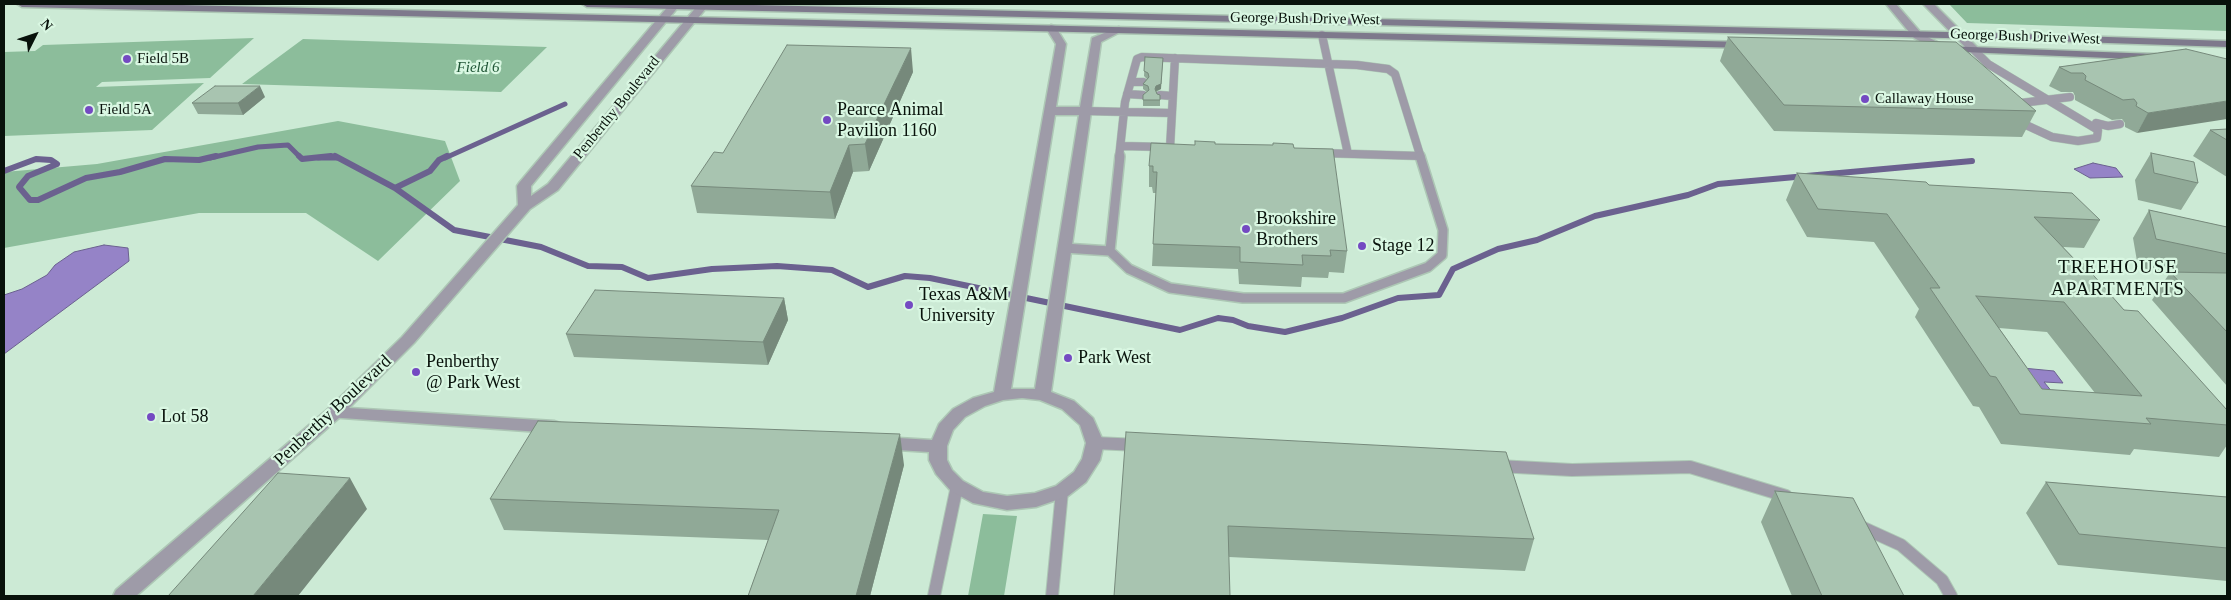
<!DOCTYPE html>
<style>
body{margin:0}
#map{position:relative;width:2231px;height:600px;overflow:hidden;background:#ccead5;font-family:"Times New Roman",serif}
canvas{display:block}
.frame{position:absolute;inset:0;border:5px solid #08120b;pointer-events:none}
.north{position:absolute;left:10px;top:10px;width:50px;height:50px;-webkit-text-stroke:4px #d9f7e2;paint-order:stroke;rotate:49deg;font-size:14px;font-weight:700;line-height:20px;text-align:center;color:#08120b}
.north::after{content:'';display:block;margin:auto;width:18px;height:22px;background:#08120b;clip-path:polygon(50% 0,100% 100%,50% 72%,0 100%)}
</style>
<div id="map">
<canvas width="2231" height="600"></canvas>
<div class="frame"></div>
<div class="north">N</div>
</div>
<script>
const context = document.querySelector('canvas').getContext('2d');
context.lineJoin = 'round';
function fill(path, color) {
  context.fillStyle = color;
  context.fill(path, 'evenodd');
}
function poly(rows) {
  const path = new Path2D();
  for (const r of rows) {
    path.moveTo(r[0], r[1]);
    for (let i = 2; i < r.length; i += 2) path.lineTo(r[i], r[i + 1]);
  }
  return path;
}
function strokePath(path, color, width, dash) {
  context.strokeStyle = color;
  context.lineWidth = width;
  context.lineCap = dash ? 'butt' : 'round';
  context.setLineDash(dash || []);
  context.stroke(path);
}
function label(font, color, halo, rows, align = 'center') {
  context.font = font + ' "Times New Roman",serif';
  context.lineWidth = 4.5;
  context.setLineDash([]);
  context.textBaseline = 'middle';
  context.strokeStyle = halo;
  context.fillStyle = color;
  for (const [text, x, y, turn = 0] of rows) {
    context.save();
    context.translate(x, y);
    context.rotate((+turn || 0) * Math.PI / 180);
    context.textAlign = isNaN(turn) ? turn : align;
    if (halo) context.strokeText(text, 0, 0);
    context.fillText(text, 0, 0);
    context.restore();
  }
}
const green = poly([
 [1949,4,2227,4,2227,31,1967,23],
 [254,38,210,78,102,82,96,87,204,83,152,130,4,136,4,52,35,51,43,45],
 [303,39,547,47,501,92,242,84],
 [338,121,445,141,460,181,378,261,306,213,199,213,4,248,4,172,97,164],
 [983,514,1017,516,1004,596,968,596]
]);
const water = poly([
 [2093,163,2116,168,2123,177,2090,178,2074,169,2093,163],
 [104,245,128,248,129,261,4,354,4,295,22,289,47,275,55,265,74,252,104,245],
 [2012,367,2054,371,2063,383,2044,382,2053,393,2032,390,2012,367]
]);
const streamFar1 = poly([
 [210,158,258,147,288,145,301,158],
 [318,158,337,158],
 [445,158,565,104]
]);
const stream = poly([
 [299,156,302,159,331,156],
 [335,156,395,188,454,230,541,247,588,266,622,267,648,278,712,269,777,266,832,270,868,287,905,276,930,278,1180,330,1218,318,1233,320,1248,326,1285,332,1342,318,1398,298,1439,295,1453,269,1498,249,1537,240,1595,216,1688,195,1718,184,1972,161],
 [4,171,36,159,51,160,57,164,28,176,19,187,30,200,38,200,86,178,120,172,165,159,199,160,216,156],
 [395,188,430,171,439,160,447,156]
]);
const serviceFar2 = poly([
 [1322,35,1348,154],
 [1974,50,1988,64,2098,130,2097,138,2078,141,2052,137,2026,125,2018,117],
 [1131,82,1143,82],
 [1127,94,1143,95],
 [1160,95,1172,96],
 [2021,103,2070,97],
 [1085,111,1171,113],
 [2096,123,2108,126,2120,124],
 [1121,146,1165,147],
 [1170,148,1175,58],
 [1321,153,1420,156],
 [1119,158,1125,102,1137,59,1142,57,1357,65,1388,69,1395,74,1421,158]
]);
const serviceFar1 = poly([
 [1064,248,1110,251],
 [1110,251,1129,269,1170,288,1243,298,1344,298,1428,267,1442,255,1443,230,1420,156],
 [1110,251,1120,156]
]);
const service = poly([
 [1095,443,1139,445],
 [1498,466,1572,470,1690,467,1786,496],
 [1857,525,1901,545,1942,580,1951,596],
 [934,596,957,486],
 [1052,596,1062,491]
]);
const minor = poly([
 [1886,4,1896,4,1922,34,1947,47,1948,49,1947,51,1939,51,1914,38,1886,4],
 [1923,4,1934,4,1978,48,1979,50,1978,52,1970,52,1923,4],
 [1051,25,1055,26,1066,44,1056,107,1080,107,1092,38,1119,27,1124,30,1101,42,1051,392,1074,401,1093,418,1104,443,1100,460,1086,482,1068,496,1036,507,1007,510,973,503,951,491,936,474,929,460,929,452,882,449,876,447,873,443,876,439,882,437,932,440,939,424,953,409,973,398,994,392,1056,44,1046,28,1051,25],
 [1055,115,1079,115,1035,389,1011,389,1055,115],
 [1022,398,1040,400,1062,409,1080,425,1086,443,1082,459,1074,472,1056,486,1035,493,1007,496,983,492,963,481,952,470,947,460,947,446,953,430,965,417,985,406,1003,400,1022,398],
 [334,407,554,421,560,423,563,427,560,431,554,433,328,417,326,413,328,409,334,407]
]);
const tertiary = poly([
 [670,4,677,4,679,6,531,186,531,196,548,184,698,5,706,5,707,7,558,190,530,209,414,343,340,417,136,596,113,596,116,590,328,409,402,337,518,205,517,186,519,183,670,4]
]);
const secondary = poly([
 [17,4,140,4,1746,42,1751,45,1746,48,22,7,17,4],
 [582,4,710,4,1989,33,2227,41,2227,47,1989,39,587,7,582,4],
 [1944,46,2156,54,2162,57,2156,60,1940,51,1939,49,1944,46]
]);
const wall = poly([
 [1728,37,2036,111,2022,137,1774,131,1720,61],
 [2186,49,2137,133,2125,127,2125,123,2122,119,2112,120,2075,100,2075,96,2073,92,2061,92,2049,86,2059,67],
 [1145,57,1161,89,1156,92,1157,94,1160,95,1160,106,1143,106,1143,95,1147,92,1143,89,1143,84,1147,79,1144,76],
 [913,72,869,171,853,172,835,219,697,213,691,186,723,153],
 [265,97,243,115,198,114,192,103],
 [2227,129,2227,177,2193,156,2210,130],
 [1215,144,1294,148,1347,251,1344,273,1329,272,1328,278,1302,277,1301,287,1239,284,1238,269,1152,266,1156,193,1153,193,1152,187,1149,187,1149,166,1195,145],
 [2151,153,2198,183,2181,210,2138,200,2135,180],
 [1797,173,1929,185,2100,220,2084,248,2063,247,2124,310,2227,410,2227,445,2219,457,2134,449,2130,455,2001,444,1979,407,1973,406,1915,317,1919,309,1874,242,1807,237,1786,200],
 [1999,328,2047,332,2095,393,2042,389],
 [2149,210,2227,227,2227,386,2152,300,2169,274,2138,267,2133,238],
 [784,298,788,320,768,365,574,357,566,334],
 [1126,432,1534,539,1525,571,1229,557],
 [904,465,870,596,748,596,768,540,504,530,490,499],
 [2046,482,2227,497,2227,581,2058,565,2026,513],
 [1775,491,1904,596,1792,596,1761,522]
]);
const shadedWall = poly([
 [911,48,913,72,869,171,865,144],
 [1163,58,1161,89,1156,91,1155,89],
 [260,86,265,97,243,115,238,103],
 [2227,101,2227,119,2137,133,2148,113],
 [849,145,853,172,835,219,830,192],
 [784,298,788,320,768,365,763,342],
 [900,434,904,465,870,596,856,596],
 [350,478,367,509,298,596,253,596]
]);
const building = poly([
 [1728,37,1956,42,2036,111,1784,105,1728,37],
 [787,45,911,48,865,144,849,145,830,192,691,186,714,152,723,153,787,45],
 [2186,49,2227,59,2227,101,2148,113,2136,106,2137,103,2134,99,2123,100,2085,80,2086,76,2083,73,2071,73,2059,67,2186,49],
 [1145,57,1163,58,1161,84,1156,86,1155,89,1157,94,1160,95,1160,100,1143,100,1143,95,1149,90,1148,86,1143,84,1149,77,1148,73,1144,71,1145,57],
 [215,86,260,86,238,103,192,103,215,86],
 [2227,129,2227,140,2210,130,2227,129],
 [1195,141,1215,142,1215,144,1273,145,1273,143,1293,144,1294,148,1333,149,1347,251,1330,250,1331,256,1302,255,1303,265,1240,262,1240,247,1153,244,1157,172,1153,172,1153,166,1149,166,1151,143,1195,145,1195,141],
 [2151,153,2194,162,2198,183,2154,173,2151,153],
 [1797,173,1926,182,1929,185,2072,193,2100,220,2034,217,2075,260,2080,260,2124,310,2138,311,2227,410,2227,425,2146,418,2151,424,2020,414,1996,377,1990,376,1930,288,1940,288,1887,214,1818,209,1797,173],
 [1976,296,2064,302,2142,396,2042,389,1976,296],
 [2149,210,2227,227,2227,254,2156,239,2149,210],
 [2170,272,2227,273,2227,332,2170,272],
 [595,290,784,298,763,342,566,334,595,290],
 [538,421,900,434,856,596,748,596,779,510,490,499,538,421],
 [1126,432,1506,452,1534,539,1228,526,1230,596,1114,596,1126,432],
 [278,473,350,478,253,596,168,596,278,473],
 [2046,482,2227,497,2227,548,2079,534,2046,482],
 [1775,491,1853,498,1904,596,1822,596,1775,491]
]);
const markers = [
 [127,59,5,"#744ac2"],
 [1865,99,5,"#744ac2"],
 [89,110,5,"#744ac2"],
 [827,120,5,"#744ac2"],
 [1246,229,5,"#744ac2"],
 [1362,246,5,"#744ac2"],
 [909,305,5,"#744ac2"],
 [1068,358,5,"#744ac2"],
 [416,372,5,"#744ac2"],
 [151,417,5,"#744ac2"]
];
const farStreetnames = [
 ["George Bush Drive West",1305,19,1],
 ["George Bush Drive West",2025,37,2],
 ["Penberthy Boulevard",617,108,-51]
];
const farPoinames = [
 ["Field 5B",137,59],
 ["Callaway House",1875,99],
 ["Field 5A",99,110]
];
const farParknames = [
 ["Field 6",478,68]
];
const poiNames = [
 ["Pearce Animal",837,110],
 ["Pavilion 1160",837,131],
 ["Brookshire",1256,219],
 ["Brothers",1256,240],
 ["Stage 12",1372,246],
 ["Texas A&M",919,295],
 ["University",919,316],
 ["Park West",1078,358],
 ["Penberthy",426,362],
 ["@ Park West",426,383],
 ["Lot 58",161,417]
];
const streetNames = [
 ["Penberthy Boulevard",333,411,-43]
];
const neighbourhoodNames = [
 ["TREEHOUSE",2118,268],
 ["APARTMENTS",2118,290]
];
fill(green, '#8cbd9b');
fill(water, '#9583c7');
strokePath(water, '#6b618f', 1);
strokePath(streamFar1, '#6b618f', 5);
strokePath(stream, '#6b618f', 6);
strokePath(serviceFar2, '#adc7b5', 9);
strokePath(serviceFar1, '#adc7b5', 12);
strokePath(service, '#adc7b5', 14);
strokePath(minor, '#adc7b5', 3);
strokePath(tertiary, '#adc7b5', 3);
strokePath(secondary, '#adc7b5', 3);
strokePath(serviceFar2, '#9e9ba8', 8);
strokePath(serviceFar1, '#9e9ba8', 9);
strokePath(service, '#9e9ba8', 12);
fill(minor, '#9e9ba8');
fill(tertiary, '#9e9ba8');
fill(secondary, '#7e798c');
fill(wall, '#90a997');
fill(shadedWall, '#76897b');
fill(building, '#a8c4b0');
strokePath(building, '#76897b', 1);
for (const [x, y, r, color] of markers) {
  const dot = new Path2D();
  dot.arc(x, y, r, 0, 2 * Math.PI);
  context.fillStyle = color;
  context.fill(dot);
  strokePath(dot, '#d9f7e2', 2);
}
label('15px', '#08120b', '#d9f7e2', farStreetnames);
label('15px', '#08120b', '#d9f7e2', farPoinames, 'left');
label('italic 15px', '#1e5434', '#d9f7e2', farParknames);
label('18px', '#08120b', '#d9f7e2', poiNames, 'left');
label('18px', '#08120b', '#d9f7e2', streetNames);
context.letterSpacing = '1px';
label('19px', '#08120b', '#d9f7e2', neighbourhoodNames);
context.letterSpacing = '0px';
</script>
